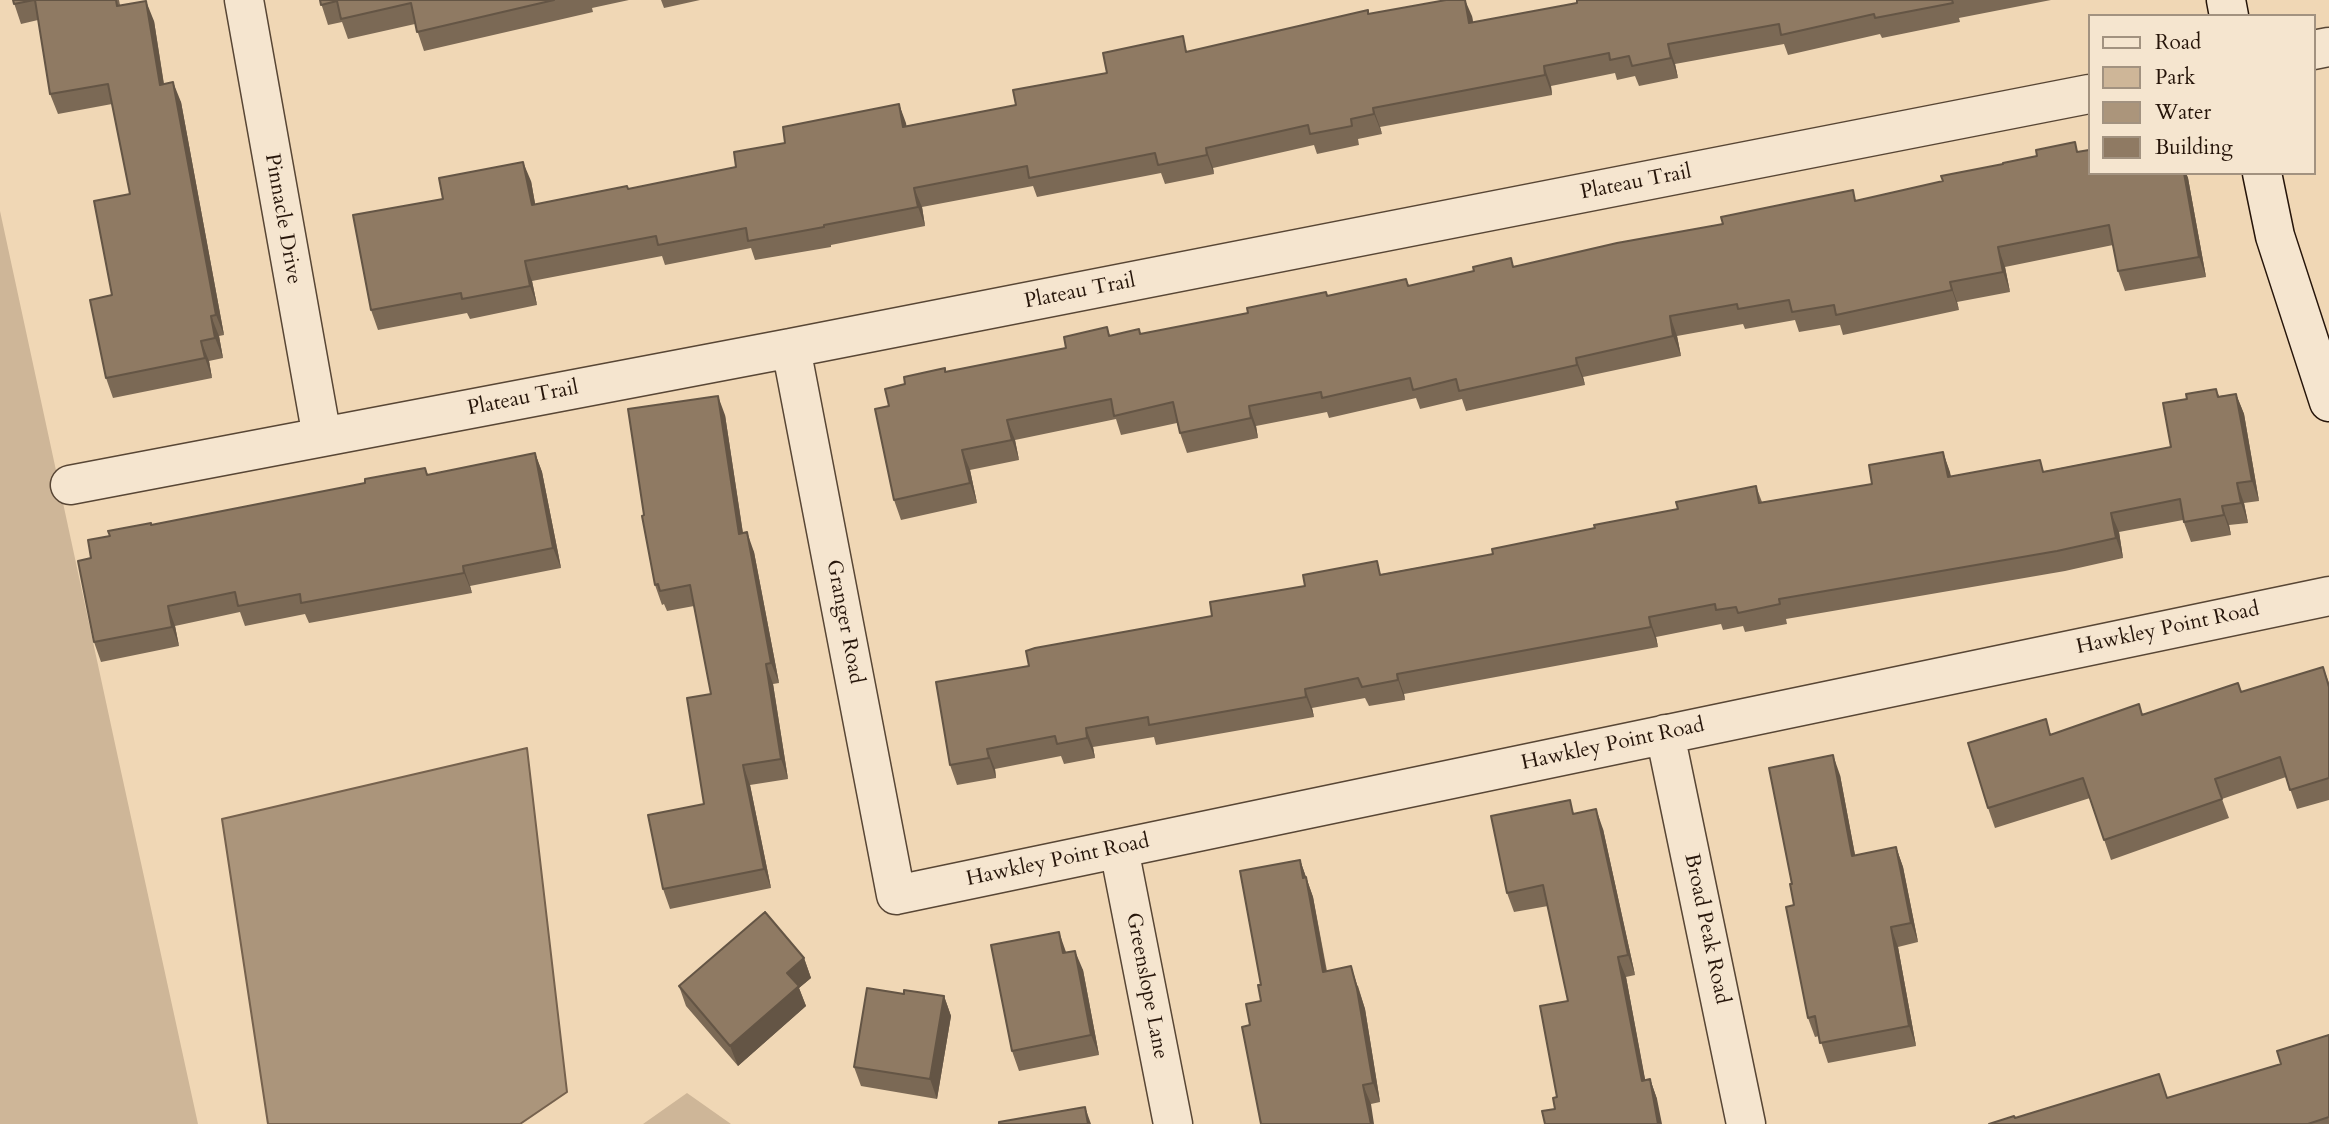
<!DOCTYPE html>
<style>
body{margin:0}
#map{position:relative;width:2329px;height:1124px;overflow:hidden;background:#f0d7b5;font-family:Cardo,serif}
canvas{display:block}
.legend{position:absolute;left:2088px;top:14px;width:228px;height:161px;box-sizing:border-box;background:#f5e5cf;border:2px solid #a29280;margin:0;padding:9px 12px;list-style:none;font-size:21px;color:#26150a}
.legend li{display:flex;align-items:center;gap:14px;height:35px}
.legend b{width:35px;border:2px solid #a29280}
</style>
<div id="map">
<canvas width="2329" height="1124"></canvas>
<ul class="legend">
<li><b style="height:9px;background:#f5e5cf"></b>Road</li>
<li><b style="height:19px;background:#ceb698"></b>Park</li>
<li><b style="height:19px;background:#ab957b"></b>Water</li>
<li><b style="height:19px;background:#8f7a63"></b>Building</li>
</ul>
</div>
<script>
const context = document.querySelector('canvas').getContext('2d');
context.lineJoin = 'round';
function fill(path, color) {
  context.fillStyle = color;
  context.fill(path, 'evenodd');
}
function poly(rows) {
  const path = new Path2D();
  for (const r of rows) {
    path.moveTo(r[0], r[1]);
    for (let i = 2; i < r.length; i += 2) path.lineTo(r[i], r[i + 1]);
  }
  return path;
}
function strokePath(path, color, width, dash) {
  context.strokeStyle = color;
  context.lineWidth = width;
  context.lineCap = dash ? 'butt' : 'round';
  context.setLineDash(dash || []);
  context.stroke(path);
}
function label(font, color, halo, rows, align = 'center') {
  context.font = font + ' Cardo,serif';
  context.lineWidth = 5;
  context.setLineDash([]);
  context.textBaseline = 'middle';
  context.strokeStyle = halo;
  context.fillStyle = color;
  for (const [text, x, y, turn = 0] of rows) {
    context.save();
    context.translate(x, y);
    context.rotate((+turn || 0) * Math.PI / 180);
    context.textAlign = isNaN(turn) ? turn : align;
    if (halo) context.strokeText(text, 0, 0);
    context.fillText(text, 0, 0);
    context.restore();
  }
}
const green = poly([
 [0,211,117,753,198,1124,0,1124],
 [687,1093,731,1124,643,1124]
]);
const water = poly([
 [527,748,567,1092,520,1124,268,1124,222,819,527,748]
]);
const street = poly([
 [244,0,322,437],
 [2313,50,2329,47],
 [791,348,896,895,2329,596],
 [70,485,791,348,2089,94],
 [1665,734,1746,1124],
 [1119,849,1173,1124]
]);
const secondary = poly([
 [2226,0,2229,16],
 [2262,173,2275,236,2329,402]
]);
const wall = poly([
 [13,0,119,0,120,5,154,21,164,84,181,102,224,335,219,336,223,358,209,361,212,378,113,398,106,378,112,295,130,194,112,104,58,114,50,94,38,20,21,24],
 [320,0,629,0,592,8,593,12,424,51,415,24,348,39,342,22,328,25],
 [661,0,700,0,664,8],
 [1577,0,2051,0,1959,18,1960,22,1882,38,1880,34,1788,55,1784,44,1675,64,1678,78,1639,86,1635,76,1617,80,1615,73,1551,86,1552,95,1380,127,1382,134,1358,139,1359,145,1317,154,1314,145,1213,168,1214,174,1165,184,1161,173,1037,197,1033,186,922,207,925,226,831,245,831,247,755,260,751,248,665,265,662,256,532,281,537,305,470,319,467,313,378,330,371,310,443,199,531,181,535,204,628,189,736,167,785,143,899,104,906,126,1016,105,1107,73,1189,51,1369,14,1472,16,1473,22,1577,3],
 [2078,152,2089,173,2186,173,2188,178,2206,277,2125,291,2118,271,2113,245,2005,267,2010,292,1957,302,1959,310,1843,335,1840,325,1799,332,1795,320,1745,329,1743,324,1677,336,1681,356,1583,377,1585,385,1466,411,1462,399,1420,409,1416,398,1329,418,1327,412,1256,426,1258,438,1187,453,1180,433,1177,423,1121,435,1116,419,1015,440,1019,460,970,470,977,503,901,520,894,500,889,406,905,384,946,372,1066,348,1107,327,1110,336,1139,329,1141,334,1248,313,1406,279,1409,286,1857,201],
 [2216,389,2219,396,2236,394,2244,414,2259,501,2244,503,2248,523,2229,525,2231,535,2191,542,2183,520,2119,532,2123,558,2065,571,1786,619,1787,624,1745,632,1743,626,1723,630,1721,624,1656,637,1658,647,1404,694,1405,700,1369,706,1365,698,1312,708,1314,717,1156,745,1154,737,1093,747,1095,758,1064,764,1061,756,995,769,996,778,957,785,950,765,1029,666,1212,616,1382,574,1493,554,1678,509,1756,486,1762,502,1872,484,1943,452,1951,477,2045,471,2171,447,2187,399],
 [725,415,743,533,754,552,779,683,773,684,788,779,750,785,771,888,670,909,663,889,704,804,711,694,694,606,667,611,664,604,662,605,655,585,644,515],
 [535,453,542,472,561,568,470,586,472,593,309,623,305,614,245,626,240,612,175,626,179,646,101,662,94,642,91,558,152,525,365,483,425,468,428,475],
 [2323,667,2329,683,2329,800,2297,809,2286,777,2222,799,2229,818,2111,860,2090,798,1995,828,1988,808,2051,734,2242,692],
 [1840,775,1855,855,1896,847,1903,867,1918,942,1898,947,1916,1046,1828,1063,1819,1036,1815,1037,1808,1018,1792,884],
 [1575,813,1603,829,1635,975,1626,977,1645,1080,1650,1079,1657,1099,1555,1109,1568,1001,1548,906,1514,912,1507,893],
 [1300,860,1313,897,1327,971,1358,986,1365,1009,1380,1102,1371,1104,1250,1025,1261,1001,1261,985],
 [1066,953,1083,970,1099,1055,1019,1071,1012,1051],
 [804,958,811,978,799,988,806,1006,738,1066,686,1006,679,986],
 [904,994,944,996,951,1016,937,1099,861,1086,854,1067],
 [2329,1035,2329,1124,1989,1124,2015,1118,2168,1098,2281,1064]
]);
const shadedWall = poly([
 [1465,0,1472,16,1476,43,1469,23],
 [146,1,154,21,167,105,160,85],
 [1668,44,1675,64,1678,78,1671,58],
 [1544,66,1551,86,1552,95,1545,75],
 [173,82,181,102,224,335,216,315],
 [899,104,906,123,910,146,903,127],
 [1373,108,1380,127,1382,134,1374,114],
 [1206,148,1213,168,1214,174,1207,155],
 [523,162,531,181,539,225,532,205],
 [2184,173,2186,173,2188,178,2206,277,2199,257],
 [914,188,922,207,925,226,918,207],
 [1998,247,2005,267,2010,292,2003,272],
 [525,261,532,281,537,305,530,286],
 [1950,282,1957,302,1959,310,1952,290],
 [211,316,219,336,223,358,215,338],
 [1670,316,1677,336,1681,356,1673,336],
 [201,341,209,361,212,378,205,358],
 [1576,358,1583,377,1585,385,1577,365],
 [2236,394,2244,414,2259,501,2252,481],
 [718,396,725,415,746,554,739,534],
 [1249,406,1256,426,1258,438,1251,418],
 [1007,420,1015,440,1019,460,1012,440],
 [962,450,970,470,977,503,970,483],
 [1943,452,1950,472,1955,497,1948,477],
 [535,453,542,472,561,568,553,548],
 [2237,483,2244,503,2248,523,2241,503],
 [2222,506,2229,525,2231,535,2224,515],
 [2111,513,2119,532,2123,558,2116,538],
 [747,532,754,552,779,683,771,663],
 [463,566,470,586,472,593,464,573],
 [168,606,175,626,179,646,172,627],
 [1649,617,1656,637,1658,647,1651,627],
 [766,664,773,684,788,779,781,759],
 [1397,674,1404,694,1405,700,1398,680],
 [1305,689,1312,708,1314,717,1306,697],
 [1086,728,1093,747,1095,758,1087,738],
 [987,749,995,769,996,778,989,758],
 [1833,755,1840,775,1859,876,1852,856],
 [743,765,750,785,771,888,764,869],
 [1596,809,1603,829,1635,975,1628,955],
 [1896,847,1903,867,1918,942,1911,923],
 [1300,860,1313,897,1330,992,1323,972],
 [1891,927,1898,947,1916,1046,1909,1026],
 [1059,932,1066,952,1070,973,1063,953],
 [1075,951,1083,970,1099,1055,1091,1035],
 [1618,957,1626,977,1649,1100,1642,1081],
 [804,958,811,978,799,988,806,1006,738,1066,730,1046,787,973],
 [1351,966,1365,1009,1380,1102,1373,1083],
 [944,996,951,1016,937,1099,930,1079],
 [1650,1079,1657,1099,1662,1124,1658,1124],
 [1363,1085,1371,1104,1374,1124,1371,1124],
 [1085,1107,1091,1124,1088,1124]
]);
const building = poly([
 [13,0,34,0,14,4,13,0],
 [35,0,116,0,117,6,146,1,160,85,173,82,216,315,211,316,215,338,201,341,205,358,106,378,90,300,112,295,94,201,130,194,108,84,50,94,35,0],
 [320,0,554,0,417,32,411,3,341,19,337,1,321,5,320,0],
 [1446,0,1465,0,1469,23,1577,3,1577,0,1952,0,1953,3,1875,18,1874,14,1781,35,1779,24,1668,44,1671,58,1632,66,1629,56,1610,60,1609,53,1544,66,1545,75,1373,108,1374,114,1351,119,1352,126,1310,134,1308,125,1206,148,1207,155,1158,165,1155,153,1029,178,1027,166,914,188,918,207,824,225,824,227,748,241,746,228,658,245,656,236,525,261,530,286,462,299,461,293,371,310,353,215,443,199,439,178,523,162,532,205,627,186,628,189,736,167,734,152,785,143,783,127,899,104,903,127,1016,105,1013,90,1107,73,1103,53,1183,36,1186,52,1368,10,1368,14,1446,0],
 [2075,142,2077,152,2089,150,2089,173,2184,173,2199,257,2118,271,2109,225,1998,247,2003,272,1950,282,1952,290,1836,315,1834,305,1792,312,1789,300,1738,309,1737,304,1670,316,1673,336,1576,358,1577,365,1459,391,1456,379,1413,390,1410,378,1322,398,1321,392,1249,406,1251,418,1180,433,1173,402,1114,416,1111,399,1007,420,1012,440,962,450,970,483,894,500,875,409,889,406,885,389,905,384,904,377,945,368,945,372,1066,348,1064,337,1107,327,1109,336,1139,329,1140,334,1248,313,1247,308,1326,292,1327,296,1406,279,1408,286,1474,271,1473,267,1511,258,1513,267,1617,243,1723,224,1721,217,1853,190,1855,201,1943,181,1941,176,2003,164,2003,163,2037,156,2036,150,2075,142],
 [2216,389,2218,397,2236,394,2252,481,2237,483,2241,503,2222,506,2224,515,2184,522,2180,499,2111,513,2116,538,2057,551,1779,599,1780,604,1738,613,1736,607,1716,610,1715,604,1649,617,1651,627,1397,674,1398,680,1362,687,1358,678,1305,689,1306,697,1149,725,1148,717,1086,728,1087,738,1057,744,1055,736,987,749,989,758,950,765,936,682,1029,666,1026,651,1035,648,1212,616,1210,602,1305,586,1303,575,1377,561,1380,575,1493,554,1492,549,1595,528,1594,525,1678,509,1676,502,1756,486,1759,503,1872,484,1869,465,1943,452,1948,477,2040,460,2043,472,2171,447,2163,403,2187,399,2186,394,2216,389],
 [718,396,739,534,747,532,771,663,766,664,781,759,743,765,764,869,663,889,648,815,704,804,687,698,711,694,690,585,660,591,658,584,655,585,642,516,644,515,628,409,718,396],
 [535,453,553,548,463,566,464,573,301,603,300,594,238,606,235,592,168,606,172,627,94,642,78,561,91,558,88,540,110,536,108,531,151,523,151,525,365,483,365,479,425,468,427,475,535,453],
 [2323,667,2329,687,2329,778,2290,790,2280,757,2215,779,2222,799,2104,840,2083,778,1988,808,1968,743,2046,719,2050,735,2139,704,2142,715,2238,683,2241,692,2323,667],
 [1833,755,1852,856,1896,847,1911,923,1891,927,1909,1026,1820,1043,1815,1016,1808,1018,1786,907,1794,905,1790,884,1792,884,1769,768,1833,755],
 [1570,800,1573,814,1596,809,1628,955,1618,957,1642,1081,1650,1079,1658,1124,1545,1124,1542,1111,1555,1109,1553,1098,1557,1097,1540,1006,1568,1001,1543,885,1507,893,1491,816,1570,800],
 [1300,860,1303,878,1306,877,1323,972,1351,966,1357,989,1373,1083,1363,1085,1371,1124,1261,1124,1242,1027,1250,1025,1246,1004,1261,1001,1258,985,1261,985,1240,871,1300,860],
 [765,912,804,958,787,973,799,986,730,1046,679,986,765,912],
 [1059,932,1063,953,1075,951,1091,1035,1012,1051,991,945,1059,932],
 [867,988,904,994,904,990,944,996,930,1079,854,1067,867,988],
 [2329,1035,2329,1117,2308,1124,1989,1124,2014,1116,2015,1118,2159,1074,2167,1098,2281,1064,2277,1051,2329,1035],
 [1085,1107,1088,1124,999,1124,999,1122,1085,1107]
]);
const streetNames = [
 ["Plateau Trail",1636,183,-11],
 ["Pinnacle Drive",282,219,80],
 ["Plateau Trail",1080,292,-11],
 ["Plateau Trail",523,399,-11],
 ["Granger Road",844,622,79],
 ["Hawkley Point Road",2168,629,-12],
 ["Hawkley Point Road",1613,745,-12],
 ["Hawkley Point Road",1058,861,-12],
 ["Broad Peak Road",1706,929,78],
 ["Greenslope Lane",1146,986,79]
];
fill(green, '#ceb698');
fill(water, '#ab957b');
strokePath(water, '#76624e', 2);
strokePath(street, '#584635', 41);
strokePath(secondary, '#26150a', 41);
strokePath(street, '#f5e5cf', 38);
strokePath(secondary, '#f5e5cf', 38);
fill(wall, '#7b6955');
fill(shadedWall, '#645545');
fill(building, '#8f7a63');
strokePath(building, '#645545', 2);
label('21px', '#26150a', '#f5e5cf', streetNames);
</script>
